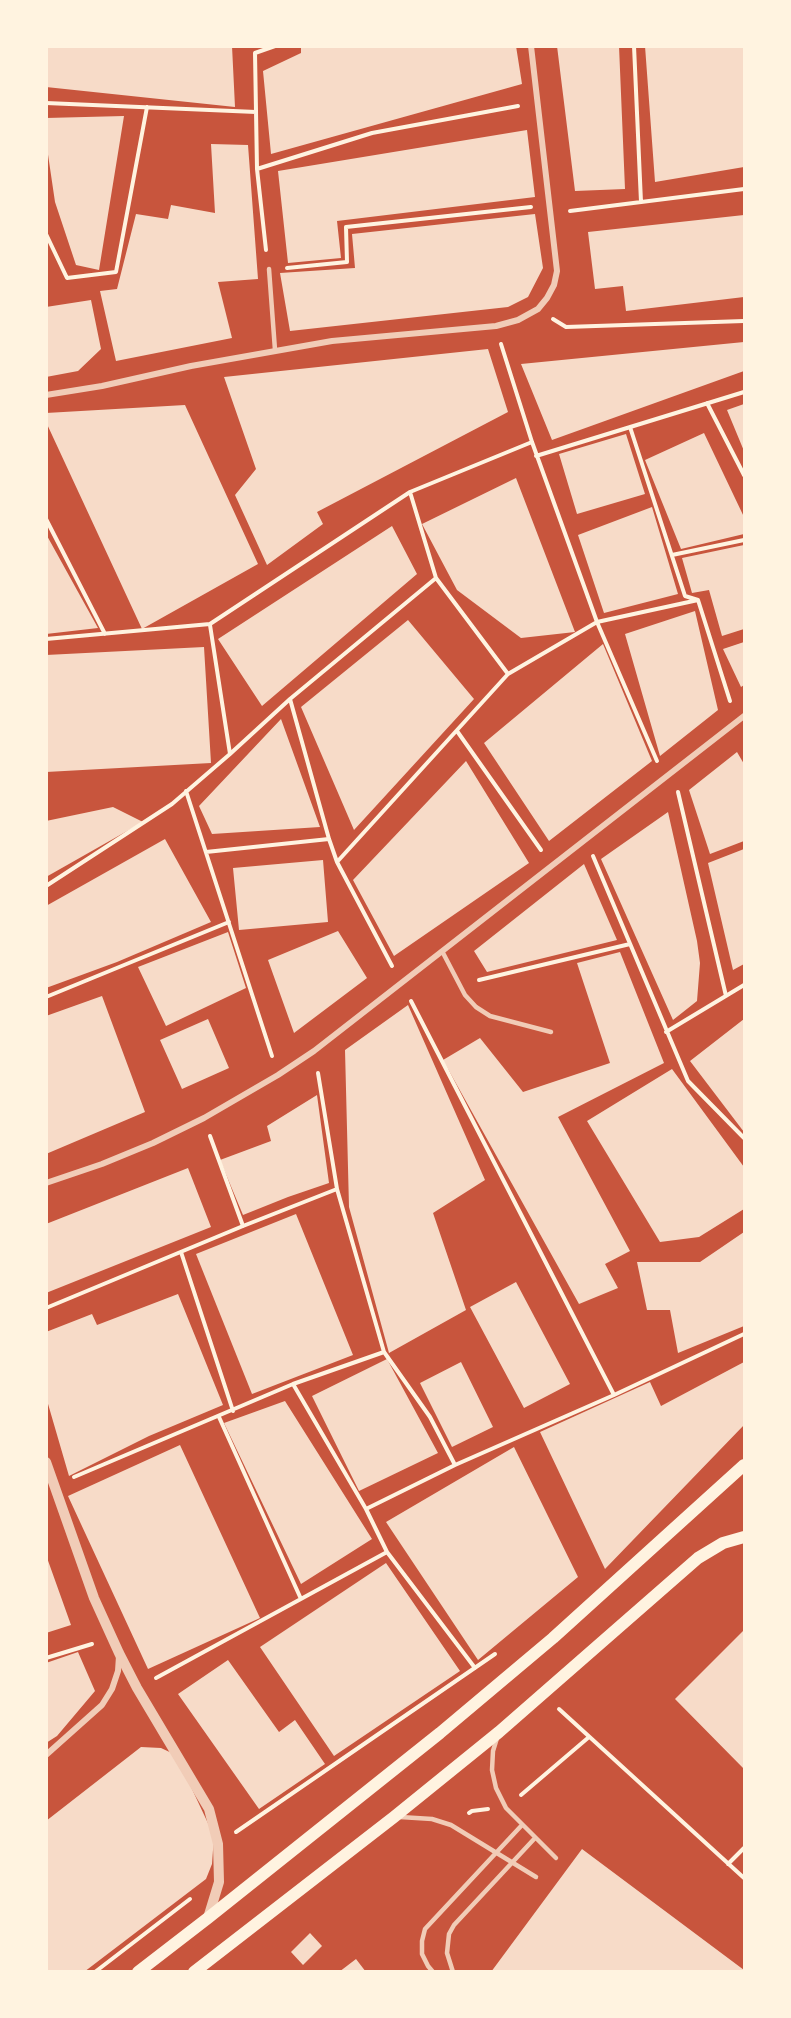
<!DOCTYPE html>
<style>
body{margin:0}
#map{position:relative;width:791px;height:2018px;overflow:hidden;background:#c8553d;font-family:Overpass,sans-serif}
canvas{display:block}
.frame{position:absolute;inset:0;border:48px solid #fff3e0;pointer-events:none}
</style>
<div id="map">
<canvas width="791" height="2018"></canvas>
<div class="frame"></div>
</div>
<script>
const context = document.querySelector('canvas').getContext('2d');
context.lineJoin = 'round';
function fill(path, color) {
  context.fillStyle = color;
  context.fill(path, 'evenodd');
}
function poly(rows) {
  const path = new Path2D();
  for (const r of rows) {
    path.moveTo(r[0], r[1]);
    for (let i = 2; i < r.length; i += 2) path.lineTo(r[i], r[i + 1]);
  }
  return path;
}
function strokePath(path, color, width, dash) {
  context.strokeStyle = color;
  context.lineWidth = width;
  context.lineCap = dash ? 'butt' : 'round';
  context.setLineDash(dash || []);
  context.stroke(path);
}
const building = poly([
 [46,46,232,46,235,107,46,87],
 [301,46,516,46,522,84,271,154,263,71,301,53],
 [557,46,619,46,625,189,575,191],
 [645,46,744,46,744,167,655,182],
 [124,116,99,270,76,265,55,202,46,141,46,118],
 [527,130,535,197,337,221,341,258,288,263,278,171],
 [211,144,248,145,258,279,218,282,232,338,116,361,100,291,117,289,136,214,168,219,171,205,215,213],
 [535,214,543,268,528,297,508,307,290,331,280,273,355,268,352,234],
 [744,215,744,297,626,311,623,286,595,289,588,232],
 [91,300,101,349,78,371,46,377,46,307],
 [744,342,744,371,552,440,521,364],
 [488,349,508,412,317,512,323,524,267,565,235,495,256,469,224,377],
 [744,404,744,451,727,410],
 [185,405,258,564,142,629,46,422,46,413],
 [704,433,744,517,744,534,681,549,645,460],
 [626,434,645,494,577,514,559,454],
 [516,478,575,632,521,638,457,590,422,524],
 [652,507,678,594,604,613,578,535],
 [392,526,417,574,262,706,218,639],
 [46,534,98,628,46,634],
 [744,545,744,629,722,636,709,590,692,593,682,558],
 [695,611,718,710,660,756,625,634],
 [408,620,474,699,354,830,301,707],
 [744,642,744,685,741,687,723,649],
 [603,644,652,761,549,841,484,743],
 [204,647,211,763,46,772,46,655],
 [281,719,320,827,212,834,199,806],
 [737,752,744,764,744,841,710,854,689,790],
 [466,761,529,863,394,956,353,880],
 [113,807,143,822,46,877,46,821],
 [668,812,697,941,700,963,697,1001,673,1020,601,859],
 [165,839,211,922,117,962,46,988,46,906],
 [744,849,744,964,733,970,708,863],
 [323,860,328,922,239,930,233,868],
 [584,864,617,940,487,972,474,951],
 [338,931,367,978,294,1033,268,960],
 [228,932,246,988,166,1026,138,967],
 [620,952,664,1063,558,1117,630,1251,605,1264,618,1288,579,1304,443,1060,480,1038,523,1092,610,1063,577,963],
 [102,996,145,1112,46,1154,46,1016],
 [408,1005,485,1180,433,1213,466,1310,389,1353,349,1207,345,1050],
 [208,1019,229,1068,182,1089,160,1040],
 [744,1019,744,1132,690,1061],
 [672,1069,744,1167,744,1209,699,1237,660,1242,587,1121],
 [317,1095,329,1183,288,1197,243,1215,220,1160,271,1141,267,1126],
 [188,1168,211,1227,46,1293,46,1224],
 [296,1214,353,1355,252,1394,196,1254],
 [744,1232,744,1326,678,1353,670,1310,647,1310,637,1262,700,1262],
 [516,1282,570,1384,524,1408,470,1307],
 [178,1294,223,1405,149,1436,69,1476,46,1397,46,1332,92,1314,97,1325],
 [387,1359,438,1453,359,1491,312,1396],
 [461,1362,493,1427,452,1447,420,1383],
 [744,1362,744,1425,605,1569,540,1432,650,1382,661,1406],
 [285,1401,372,1539,301,1584,224,1423],
 [180,1445,260,1618,148,1669,68,1496],
 [514,1447,578,1577,478,1660,386,1522],
 [46,1555,71,1625,46,1633],
 [386,1563,460,1671,334,1756,260,1647],
 [744,1630,744,1769,675,1699],
 [78,1652,95,1691,57,1736,46,1743,46,1663],
 [228,1660,279,1732,295,1720,325,1764,259,1809,178,1694],
 [141,1747,161,1748,176,1755,214,1836,212,1864,206,1879,84,1972,46,1972,46,1821],
 [582,1849,744,1970,744,1972,491,1972],
 [310,1933,322,1946,303,1965,291,1952],
 [356,1959,366,1972,339,1972]
]);
const path = poly([
 [634,46,641,202],
 [46,103,256,112],
 [257,169,372,133,518,106],
 [570,211,744,189],
 [46,234,67,278,116,272,147,107],
 [266,250,257,169,255,53,275,46],
 [287,268,347,262,346,227,531,207],
 [553,319,566,327,744,321],
 [501,344,532,442,597,622,657,761],
 [707,403,744,475],
 [630,427,685,596,698,600,730,701],
 [536,456,744,392],
 [410,492,436,578],
 [46,519,105,634],
 [672,555,744,540],
 [210,625,230,754],
 [46,639,210,624,410,492,532,442],
 [290,699,329,839,337,862,392,966],
 [457,731,541,850],
 [186,791,272,1056],
 [678,792,726,996],
 [206,852,329,839],
 [593,856,688,1081,744,1138],
 [337,862,508,674,597,622,698,600],
 [46,886,172,804,230,754,290,699,436,578,508,674],
 [479,980,630,944],
 [46,997,229,922],
 [411,1001,614,1395],
 [666,1032,744,985],
 [318,1073,337,1189,384,1352,430,1417,455,1465],
 [210,1136,243,1226],
 [181,1252,233,1411],
 [46,1308,243,1226,337,1189],
 [293,1384,366,1509],
 [219,1417,301,1599],
 [74,1477,293,1384,384,1352],
 [387,1552,475,1668],
 [46,1658,92,1644],
 [156,1678,387,1552,366,1509,455,1465,614,1395,744,1334],
 [559,1709,744,1878],
 [521,1795,589,1737],
 [469,1813,472,1811,488,1809],
 [236,1832,495,1654],
 [728,1864,744,1848],
 [95,1972,190,1899]
]);
const service = poly([
 [269,269,275,350],
 [442,951,465,995,476,1007,490,1016,551,1032],
 [497,1738,493,1751,492,1770,496,1788,506,1808,556,1858],
 [400,1817,432,1819,451,1825,536,1877],
 [433,1972,428,1966,422,1954,422,1941,425,1929,522,1825],
 [453,1972,447,1953,449,1934,454,1925,535,1838]
]);
const minor = poly([
 [46,395,102,386,191,366,332,341,496,326,518,320,538,309,547,298,554,285,557,271,531,46],
 [46,1183,102,1164,153,1143,204,1118,278,1075,314,1051,744,716],
 [46,1755,102,1705,112,1689,118,1671,119,1656]
]);
const tertiary = poly([
 [46,1462,94,1598,119,1653,137,1688,209,1809,218,1844,219,1882,208,1918]
]);
const secondary = poly([
 [138,1972,208,1918,440,1733,553,1638,744,1465],
 [194,1972,394,1817,499,1732,698,1558,723,1543,744,1537]
]);
fill(building, '#f7dbc8');
strokePath(path, '#fff3e0', 4);
strokePath(service, '#f1ccb7', 4.5);
strokePath(minor, '#f1ccb7', 6);
strokePath(tertiary, '#f1ccb7', 10);
strokePath(secondary, '#fff3e0', 12);
</script>
